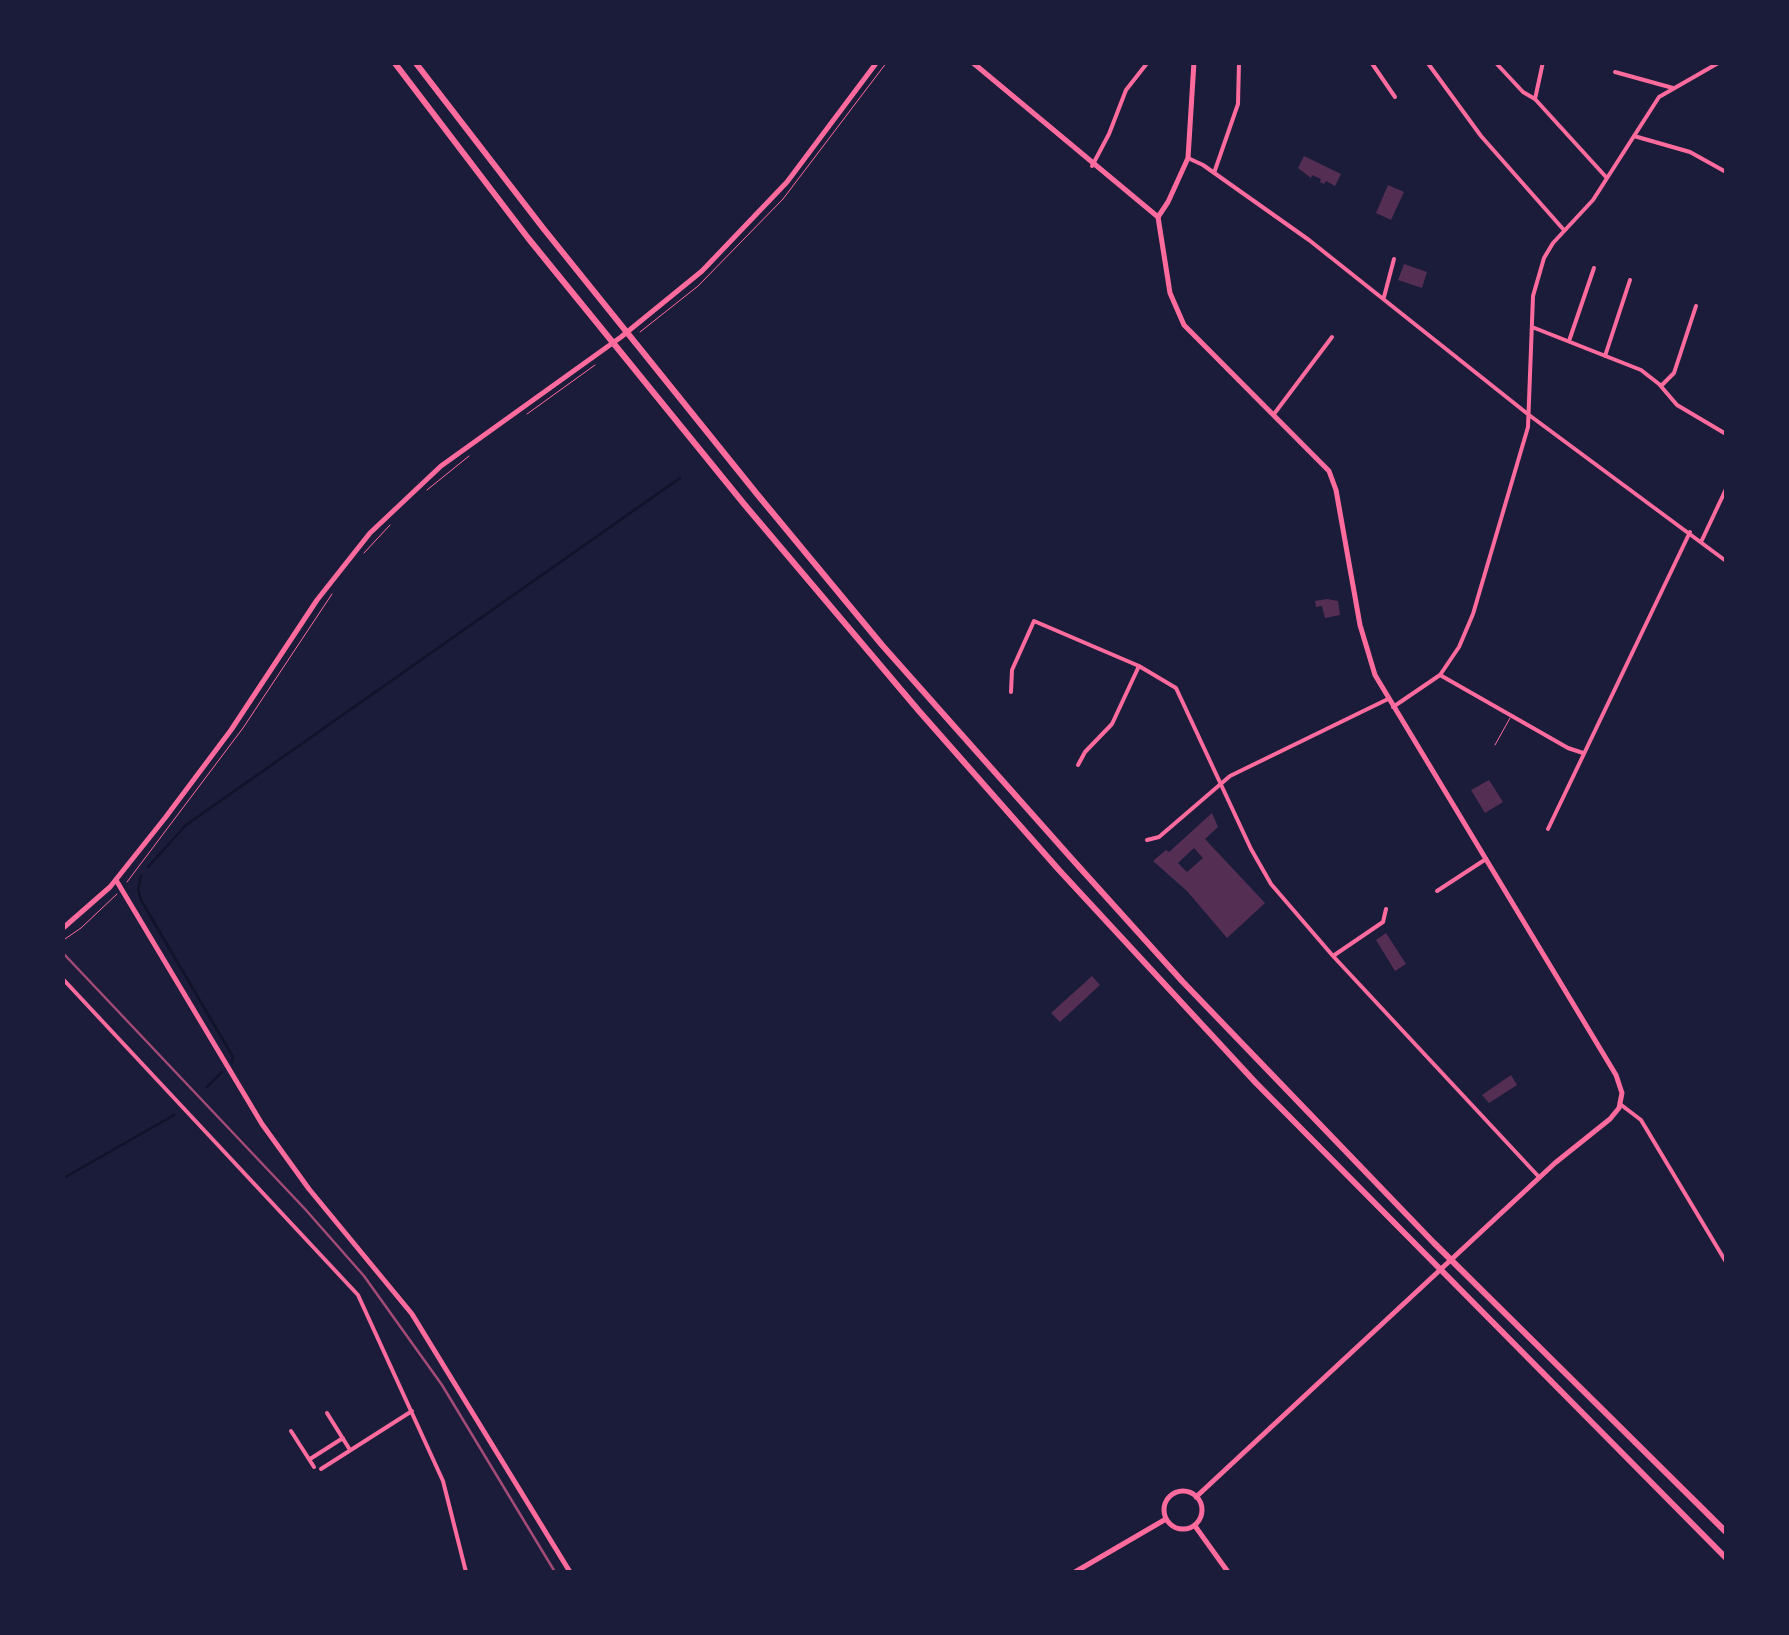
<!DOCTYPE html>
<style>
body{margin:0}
#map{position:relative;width:1789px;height:1635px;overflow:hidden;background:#1b1b3a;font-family:"Public Sans",sans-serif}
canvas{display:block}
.frame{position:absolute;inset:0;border:65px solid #1b1b3a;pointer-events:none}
</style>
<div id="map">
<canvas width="1789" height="1635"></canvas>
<div class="frame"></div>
</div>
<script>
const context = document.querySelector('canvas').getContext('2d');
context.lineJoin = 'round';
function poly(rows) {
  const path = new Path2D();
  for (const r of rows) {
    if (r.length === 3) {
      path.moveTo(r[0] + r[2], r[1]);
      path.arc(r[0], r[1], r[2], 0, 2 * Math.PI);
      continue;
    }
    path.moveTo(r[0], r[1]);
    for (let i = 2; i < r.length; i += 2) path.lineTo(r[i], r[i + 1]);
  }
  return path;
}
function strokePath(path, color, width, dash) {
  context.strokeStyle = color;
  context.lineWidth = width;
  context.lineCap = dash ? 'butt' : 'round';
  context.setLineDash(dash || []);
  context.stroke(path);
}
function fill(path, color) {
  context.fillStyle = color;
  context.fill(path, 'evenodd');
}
const stream = poly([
 [148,867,186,825,680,478],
 [141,876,138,889,141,900,233,1057,232,1062],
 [207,1087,222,1072],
 [62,1179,174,1115]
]);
const building = poly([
 [1304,156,1341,174,1335,186,1326,181,1324,184,1320,182,1321,179,1312,175,1311,178,1298,168],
 [1388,185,1404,192,1391,220,1376,213],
 [1404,264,1427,272,1422,288,1398,280],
 [1327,599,1338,601,1340,615,1325,618,1322,606,1316,607,1315,601],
 [1489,780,1503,802,1485,813,1471,790],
 [1212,813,1218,827,1205,839,1265,903,1227,938,1187,891,1153,861,1166,850,1169,852],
 [1194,848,1203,858,1187,872,1178,863],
 [1386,933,1406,964,1395,971,1376,940],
 [1092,976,1100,985,1060,1022,1051,1013],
 [1511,1075,1517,1085,1489,1103,1482,1095]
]);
const path = poly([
 [640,332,698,286,783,199,887,62],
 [527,414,595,365],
 [427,490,469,456],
 [364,553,390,525],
 [127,882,243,728,332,594],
 [62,941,81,928,117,894]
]);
const service = poly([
 [1495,745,1510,718]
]);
const minor = poly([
 [1371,62,1395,97],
 [1427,62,1481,136,1563,229],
 [1495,62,1523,92,1535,99,1606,177],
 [1615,72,1673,88],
 [1535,99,1543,62],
 [1634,136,1690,152,1726,172],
 [1188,158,1203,165,1309,240,1529,415,1726,561],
 [1092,166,1109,134,1126,90,1148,62],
 [1214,173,1238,104,1239,62],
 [1384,297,1394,259],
 [1532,327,1641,370,1659,384,1677,405,1726,434],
 [1569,341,1594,268],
 [1605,356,1630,280],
 [1661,386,1674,373,1696,306],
 [1274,414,1332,337],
 [1702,540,1726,489],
 [1440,675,1568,748,1583,753],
 [1011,692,1012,670,1034,621,1139,666,1176,688,1251,849,1271,884,1333,956,1539,1177],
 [1393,707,1440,675,1459,647,1473,614,1528,427,1533,296,1544,258,1553,243,1593,200,1659,97,1720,62],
 [1078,765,1085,752,1112,724,1139,666],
 [1548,829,1690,532],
 [1147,840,1159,837,1230,776,1388,699],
 [1437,891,1486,859],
 [1333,956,1383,922,1386,909],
 [62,978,358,1295,443,1481,466,1572],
 [1620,1104,1641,1120,1726,1262],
 [327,1413,350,1450],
 [291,1431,314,1467],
 [310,1459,343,1438],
 [321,1469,412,1411]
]);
const tertiary = poly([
 [1158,217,1170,293,1184,325,1329,471,1336,490,1360,625,1375,675,1616,1075,1622,1093,1619,1108,1610,1119,1555,1163,1196,1497],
 [116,880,262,1124,309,1189,412,1314,570,1572],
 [1183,1510,19],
 [1195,1526,1228,1572],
 [1075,1572,1166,1519]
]);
const secondary = poly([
 [972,62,1158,217,1168,202,1188,158,1194,62],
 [62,929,110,887,165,818,231,730,317,600,370,533,441,466,621,337,702,271,787,182,877,62]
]);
const motorway = poly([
 [394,62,528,238,744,504,919,711,1059,870,1256,1083,1726,1558],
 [415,62,543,228,757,494,882,645,1072,859,1182,981,1434,1243,1726,1532]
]);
const rail = poly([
 [62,952,305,1209,364,1276,442,1385,555,1572]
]);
strokePath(stream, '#12122b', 2.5);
fill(building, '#542f53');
strokePath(path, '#ff6b9d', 1);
strokePath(service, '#ff6b9d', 1);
strokePath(minor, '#ff6b9d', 4);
strokePath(tertiary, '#ff6b9d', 5);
strokePath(secondary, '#ff6b9d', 5);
strokePath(motorway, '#ff6b9d', 6);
strokePath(rail, '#a44b75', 2.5);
</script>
